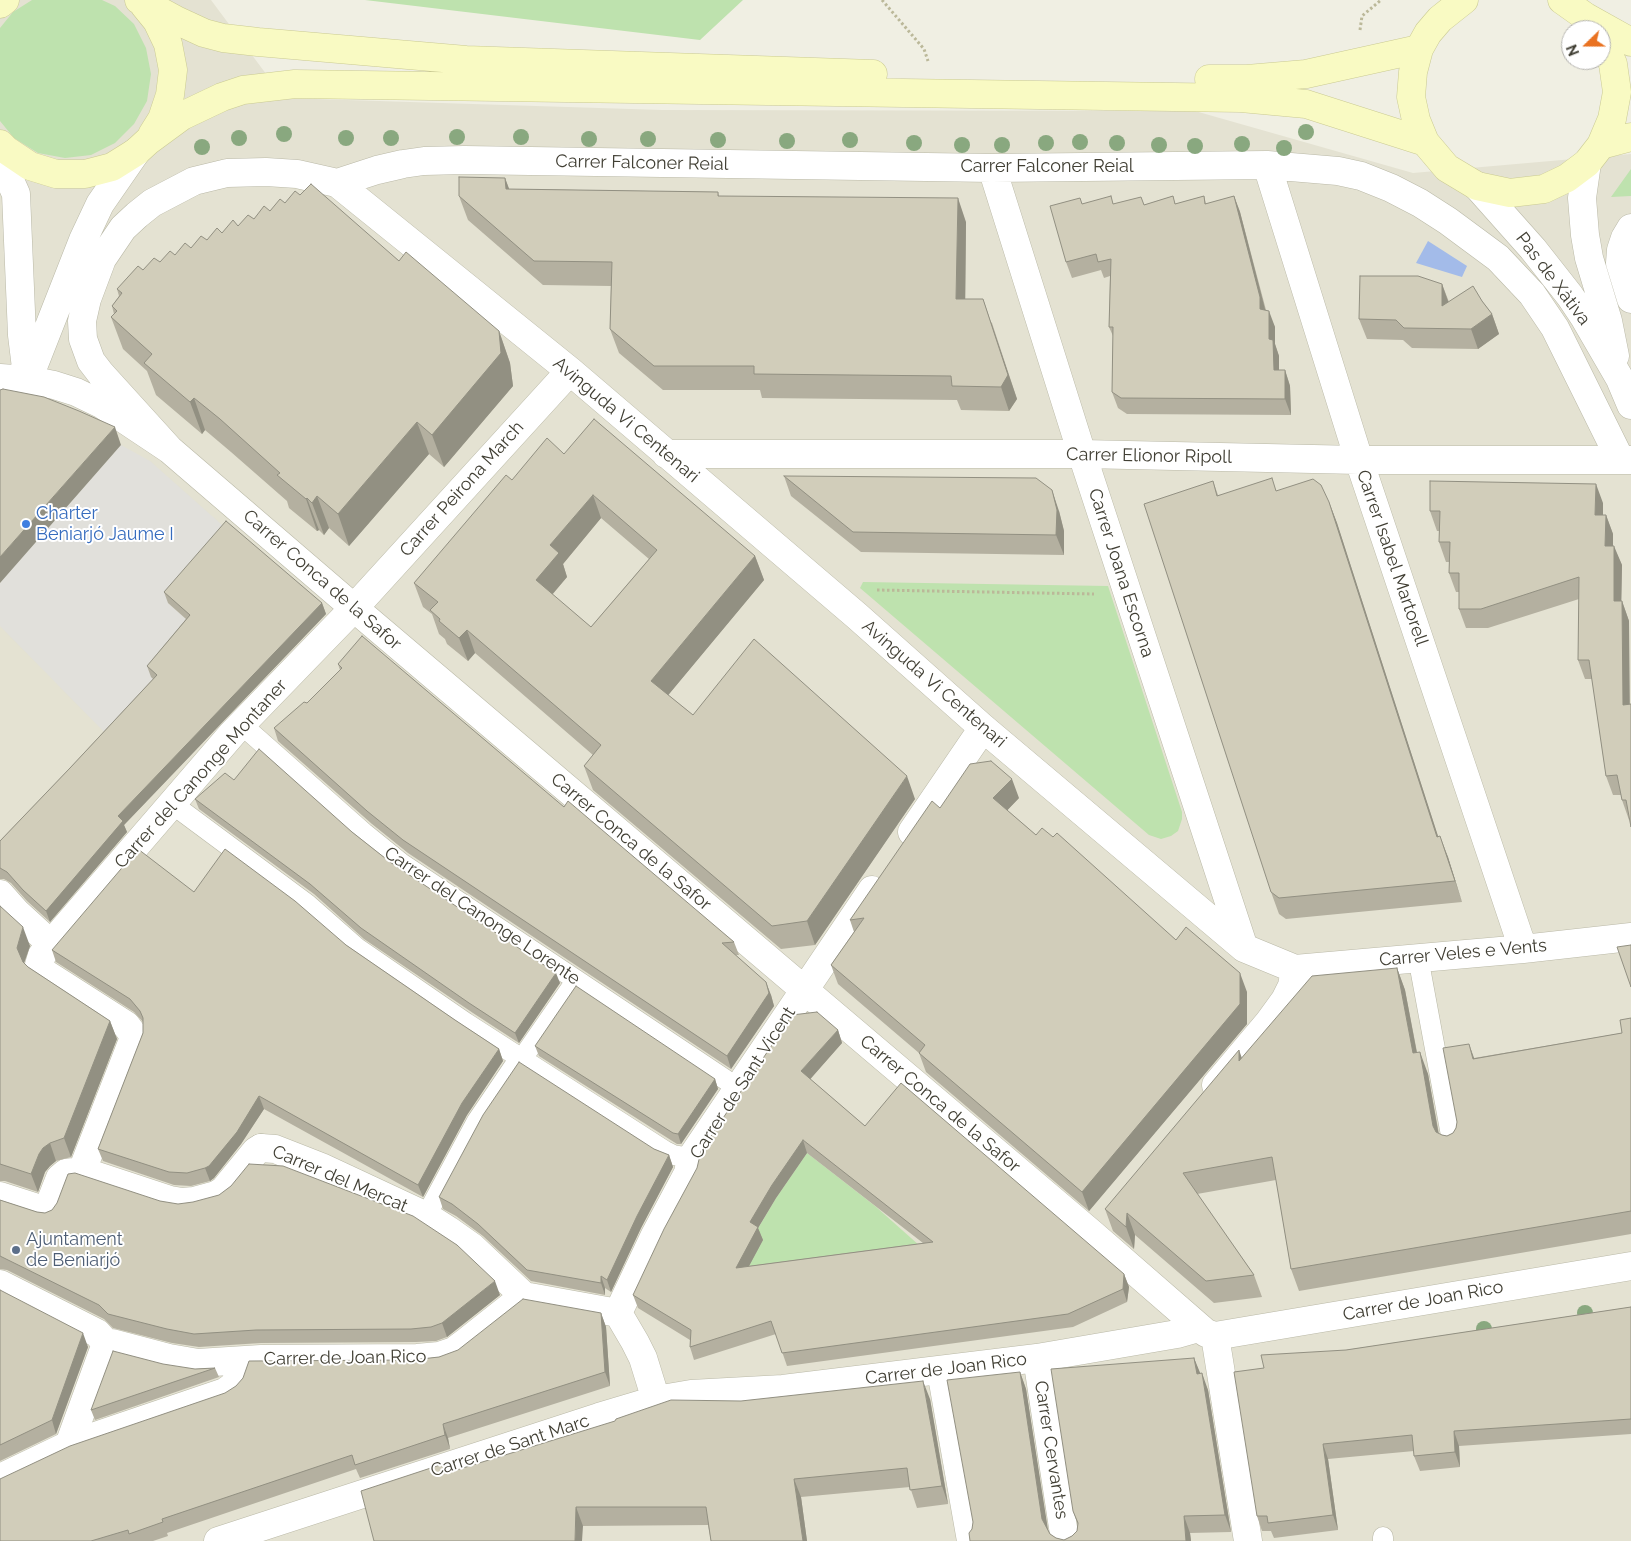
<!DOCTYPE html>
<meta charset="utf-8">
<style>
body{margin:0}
#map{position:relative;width:1631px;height:1541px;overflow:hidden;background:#f0efe3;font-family:Raleway,sans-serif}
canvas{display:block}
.north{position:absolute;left:1561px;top:20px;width:50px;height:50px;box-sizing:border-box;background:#fff;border:1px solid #b3b2ae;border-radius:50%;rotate:248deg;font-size:14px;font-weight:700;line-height:20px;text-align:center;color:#413f34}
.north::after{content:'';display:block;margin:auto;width:18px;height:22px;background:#e97221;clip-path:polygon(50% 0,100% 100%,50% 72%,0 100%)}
</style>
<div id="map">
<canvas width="1631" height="1541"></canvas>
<div class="north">N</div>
</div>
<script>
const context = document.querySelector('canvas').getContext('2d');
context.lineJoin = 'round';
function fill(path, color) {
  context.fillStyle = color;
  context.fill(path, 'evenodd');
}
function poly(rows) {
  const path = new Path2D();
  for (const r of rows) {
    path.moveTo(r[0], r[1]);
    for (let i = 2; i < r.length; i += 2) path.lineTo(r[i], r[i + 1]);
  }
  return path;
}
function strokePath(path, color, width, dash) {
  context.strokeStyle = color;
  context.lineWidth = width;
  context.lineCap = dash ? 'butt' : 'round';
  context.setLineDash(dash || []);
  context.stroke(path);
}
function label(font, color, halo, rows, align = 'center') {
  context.font = font + ' Raleway,sans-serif';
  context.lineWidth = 4;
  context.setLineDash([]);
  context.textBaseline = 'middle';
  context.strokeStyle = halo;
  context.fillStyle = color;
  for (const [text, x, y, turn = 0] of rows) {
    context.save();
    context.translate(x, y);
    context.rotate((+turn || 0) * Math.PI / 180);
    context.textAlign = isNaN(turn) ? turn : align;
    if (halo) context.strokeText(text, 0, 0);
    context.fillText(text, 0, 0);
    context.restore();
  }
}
const residential = poly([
 [0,0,211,0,284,98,662,110,1195,111,1413,173,1631,154,1631,1541,0,1541]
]);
const green = poly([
 [32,0,102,0,115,6,134,24,146,48,151,74,147,101,134,124,115,143,91,155,65,158,38,153,14,138,0,121,0,28,13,12],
 [365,0,743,0,700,40],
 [1631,169,1631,196,1611,197],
 [863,582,1108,586,1182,812,1182,819,1178,831,1171,836,1161,839,1149,835,860,588],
 [807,1153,875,1206,920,1246,925,1258,735,1267,776,1198]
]);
const parking = poly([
 [121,445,150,461,230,532,168,603,194,626,161,687,111,739,0,626,0,583]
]);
const water = poly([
 [1428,241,1467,266,1462,277,1416,263]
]);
const path = poly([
 [882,0,924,49,928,61],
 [1360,30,1362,16,1381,0],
 [877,590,1094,594]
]);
const service = poly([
 [242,725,364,833,401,863,738,1088],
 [171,803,307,904,357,948,466,1023,665,1151,673,1155,691,1158],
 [1418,957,1453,1146],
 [426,1216,477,1121,519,1059,526,1053,576,981],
 [937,1371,967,1541],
 [1383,1537,1383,1541]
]);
const pedestrian = poly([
 [51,944,42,955,39,965,43,972,126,1025,132,1033,133,1040,82,1171],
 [0,1196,47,1211,60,1178,66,1173,82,1171,170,1200,182,1202,194,1201,216,1195,224,1190,256,1151,261,1148],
 [0,1284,97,1333,107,1344],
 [69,1445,104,1349,107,1344,112,1343,169,1358,198,1363,261,1359,417,1358,439,1356,454,1351,466,1342,524,1296]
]);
const minor = poly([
 [0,158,16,194,22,335,27,376],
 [1587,163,1582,198,1585,235,1589,258,1608,321,1615,356],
 [1267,165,1359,460,1523,949],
 [992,168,1082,454,1244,948],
 [337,183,377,170,403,164,424,161,464,160,992,168,1267,165,1338,171,1361,176,1391,188,1420,203,1448,221,1498,258,1532,294,1555,328,1620,459],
 [1477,186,1533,249,1570,296,1584,317,1620,379,1631,405],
 [1631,228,1625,238,1621,250,1620,263,1631,299],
 [0,378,28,380,54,385,76,392,103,405,169,449,354,608,1091,1233,1206,1333,1215,1336,1631,1266],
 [28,380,83,240,100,204,136,152],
 [169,449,101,374,91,361,83,339,82,321,87,299,102,259,123,228,137,215,152,203,194,181,227,173,266,172,297,174,337,183,570,371,857,616,983,728,1244,948,1295,969,1523,949,1631,937],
 [666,454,1082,454,1359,460,1631,460],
 [912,832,983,728],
 [0,894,16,912,51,944,232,734,354,608,570,371],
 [1216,1085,1269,1022,1285,1000,1292,986,1295,969],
 [261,1148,275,1149,321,1167,426,1216,448,1230,472,1247,524,1296,618,1313,635,1342,643,1358,656,1400],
 [618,1313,655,1235,688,1173,691,1158,872,890],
 [1215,1336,1248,1541],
 [1037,1358,1064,1534,1069,1541],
 [0,1478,69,1445,225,1392,232,1387,236,1382,241,1361],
 [218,1541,599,1417,656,1400,691,1394,783,1389,1037,1358,1177,1334,1198,1328]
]);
const secondary = poly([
 [139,0,178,21,204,33,223,38,258,42,466,60,873,74],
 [1464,0,1440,19,1428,33,1419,49,1413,72,1411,97,1416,120,1425,142,1447,168,1477,186,1510,193,1544,189,1567,178,1587,163,1601,145,1612,119,1617,92,1613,64,1601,37],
 [1562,0,1586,17,1631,42],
 [0,4,5,0],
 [144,5,157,21,168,44,173,70,170,95,162,119,152,135],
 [1209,79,1247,79,1306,74,1419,49],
 [0,144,6,150,30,166,56,174,85,174,112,167,136,152,148,141,182,116,222,97,243,90,295,84,1241,98,1306,104,1425,142],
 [1601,145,1631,137]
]);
const trees = [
 [1306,132],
 [284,134],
 [457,137],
 [521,137],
 [239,138],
 [346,138],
 [391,138],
 [589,139],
 [648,139],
 [718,140],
 [850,140],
 [787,141],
 [1080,142],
 [914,143],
 [1046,143],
 [1117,143],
 [1242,144],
 [962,145],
 [1002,145],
 [1159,145],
 [1195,146],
 [202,147],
 [1284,148],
 [1585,1313],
 [1484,1329]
];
const wall = poly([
 [505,178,509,189,718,192,719,196,966,222,965,299,992,323,1017,399,1009,411,961,410,957,400,762,398,760,390,663,390,619,353,610,329,611,286,543,285,468,220,459,196],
 [300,195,399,261,499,331,510,363,513,386,444,467,429,454,349,546,329,528,324,535,319,530,317,531,289,508,287,501,231,452,205,430,202,434,156,395,147,371,123,349,111,317,114,314,112,306,119,296,117,289,143,270,254,219],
 [1173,196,1175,204,1204,196,1206,204,1234,196,1240,212,1266,310,1275,327,1275,344,1279,356,1279,370,1285,370,1290,386,1291,415,1127,414,1118,408,1112,392,1113,336,1109,327,1110,276,1104,278,1101,270,1072,278,1066,262,1082,204,1144,205],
 [1442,284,1449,302,1482,301,1492,314,1499,334,1478,349,1412,348,1403,340,1367,339,1359,319],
 [564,454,755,556,764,580,668,695,693,715,915,799,815,945,781,949,593,790,584,766,593,755,475,653,468,661,447,644,445,639,439,634,432,614,423,607,414,583,512,480],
 [601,518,649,559,591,627,552,595,567,577,563,564],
 [784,476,1059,511,1064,531,1064,555,861,552,791,496],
 [1213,481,1218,495,1276,491,1329,502,1337,523,1438,836,1448,857,1462,902,1286,919,1279,914,1271,892],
 [1603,503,1603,515,1606,515,1613,534,1613,546,1622,565,1621,601,1622,601,1629,621,1629,820,1622,800,1621,795,1613,795,1606,776,1592,679,1585,679,1578,660,1579,599,1488,628,1466,628,1459,609,1459,592,1456,592,1449,573,1449,562,1446,562,1439,542,1439,531,1437,531,1430,511],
 [164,592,322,603,326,614,124,825,127,832,50,922,27,901,11,883,4,879,0,879,0,841,70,768,153,679,151,677,147,666,186,619,168,603],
 [338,664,564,807,734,942,739,955,736,955,771,995,774,1006,731,1069,408,853,372,824,278,741,274,728,307,703,340,670],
 [234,780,352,832,390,862,560,983,519,1043,473,1013,364,939,314,894,199,809,195,799],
 [1019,798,1007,810,1036,835,1176,940,1247,992,1247,1024,1089,1211,926,1072,919,1053,838,984,831,965,854,932,850,920,940,808],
 [194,892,346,945,455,1020,499,1049,503,1061,467,1115,423,1197,264,1109,241,1144,214,1178,210,1181,191,1186,174,1185,103,1161,98,1149,143,1033,143,1022,134,1012,56,962,52,950],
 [0,906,30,946,24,963,28,967,110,1021,117,1039,71,1157,56,1161,50,1166,45,1172,38,1192,5,1181,0,1181],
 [1397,968,1405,990,1417,1052,1428,1074,1439,1134,1442,1135,1447,1136,1453,1133,1456,1128,1474,1058,1622,1033,1631,1018,1631,1234,1299,1291,1291,1269,1276,1180,1197,1194,1254,1275,1262,1297,1214,1303,1135,1235,1134,1249,1113,1231,1105,1209,1242,1058],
 [838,1030,842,1043,810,1079,865,1126,1124,1274,1129,1287,1127,1302,1073,1327,787,1366,776,1334,694,1360,690,1347,690,1340,638,1308,633,1295],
 [807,1153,923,1243,749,1266,763,1240,758,1228,776,1198],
 [535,1046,715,1079,718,1089,681,1144,677,1144,539,1056],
 [654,1149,669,1155,673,1167,641,1228,611,1292,605,1288,605,1295,531,1281,483,1236,456,1216,443,1209,439,1197],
 [0,1200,37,1212,45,1213,160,1201,500,1295,447,1337,436,1341,416,1342,261,1343,199,1347,172,1343,113,1328,104,1319,7,1270,0,1269],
 [0,1290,88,1347,56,1434,0,1461],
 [1631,1307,1631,1434,1459,1446,1460,1467,1420,1471,1414,1456,1414,1451,1328,1459,1338,1530,1274,1538,1271,1531,1262,1531,1257,1516,1264,1368,1346,1350],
 [601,1313,606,1327,610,1386,448,1438,450,1449,360,1478,356,1469,167,1533,168,1536,153,1541,0,1541,412,1360,439,1357],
 [1194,1358,1200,1374,1208,1390,1231,1532,1190,1533,1191,1541,970,1541,972,1529,1020,1372,1026,1389,1047,1528,1050,1534,1056,1538,1064,1540,1072,1536,1077,1531,1078,1525,1073,1511],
 [215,1368,219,1377,95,1420,91,1410,195,1369],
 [930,1399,948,1504,917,1508,910,1487,801,1497,807,1541,711,1541,708,1525,583,1526,374,1541,452,1472,741,1401]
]);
const shadedWall = poly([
 [505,178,514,202,506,189],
 [1234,196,1240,212,1266,313,1260,309],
 [958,198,966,222,965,323,956,299],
 [1442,284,1449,304,1442,306],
 [983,299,1017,399,1009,411,1001,387],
 [1269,311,1275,327,1275,344,1279,356,1279,386,1274,370,1269,339],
 [1492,314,1499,334,1478,349,1471,329],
 [499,331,510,363,513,386,444,467,432,435],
 [1285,370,1290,386,1291,415,1285,399],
 [194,398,205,430,202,434,190,402],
 [417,422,429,454,349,546,338,514],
 [115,427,121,445,0,583,0,557],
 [1596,484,1603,503,1603,534,1595,515],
 [1052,490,1059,511,1064,531,1064,555,1056,535],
 [593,495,601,518,563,564,567,577,544,604,536,580,550,545],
 [317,496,329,528,324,535,312,503],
 [307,498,319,530,317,531,306,499],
 [1329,502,1337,523,1445,858,1437,837],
 [1606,515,1613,534,1613,565,1605,546],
 [1614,546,1622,565,1621,621,1614,601],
 [755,556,764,580,660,705,651,681],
 [1622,601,1629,621,1630,724,1623,705],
 [322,603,326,614,124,825,127,832,50,922,46,911,118,816],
 [467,630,475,653,468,661,459,638],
 [907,776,915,799,815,945,807,921],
 [1012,779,1019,798,1000,818,993,798],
 [1440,836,1448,857,1462,902],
 [23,927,30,946,23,966,17,948],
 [1397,968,1405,990,1421,1075,1413,1053],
 [556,973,560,983,519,1043,515,1033],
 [1240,973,1247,992,1247,1024,1089,1211,1082,1192],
 [766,982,771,995,774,1006,731,1069,727,1056],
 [110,1021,117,1039,71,1157,64,1138],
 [838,1030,842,1043,806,1084,801,1071],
 [1469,1044,1477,1066,1473,1059],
 [499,1049,503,1061,467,1115,423,1197,418,1185,462,1103],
 [1239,1050,1247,1072,1239,1061],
 [1420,1052,1428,1074,1441,1148,1433,1126],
 [715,1079,718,1089,681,1144,678,1134],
 [259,1096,264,1109,241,1144,214,1178,210,1181,205,1168],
 [803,1140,807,1153,776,1198,758,1228,763,1240,741,1281,736,1268,750,1222,772,1185],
 [50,1143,56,1161,50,1166,45,1172,38,1192,31,1174,39,1154,43,1148],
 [669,1155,673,1167,641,1228,611,1292,607,1280,637,1216],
 [1127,1213,1135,1235,1134,1249,1126,1227],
 [1124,1274,1129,1287,1127,1302,1123,1289],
 [601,1276,605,1288,605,1295,601,1283],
 [495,1281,500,1295,447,1337,442,1323],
 [601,1313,606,1327,610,1386,605,1372],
 [83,1333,88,1347,56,1434,52,1420],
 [1194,1358,1201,1375,1197,1374],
 [1020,1372,1026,1389,1049,1536,1042,1519],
 [1202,1373,1208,1390,1231,1532,1225,1515],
 [923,1381,930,1399,948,1504,942,1486],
 [443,1424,448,1438,450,1449,445,1435],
 [1454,1431,1459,1446,1460,1467,1455,1452],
 [1323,1444,1328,1459,1338,1530,1333,1515],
 [794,1479,801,1497,807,1541,803,1541],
 [576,1507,583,1526,582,1541,575,1541],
 [1184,1516,1190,1533,1191,1541,1186,1541]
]);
const building = poly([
 [459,177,505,178,506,189,718,192,718,196,958,198,956,299,983,299,1008,375,1001,387,952,386,951,376,754,374,754,366,654,366,610,329,612,262,534,261,459,196,459,177],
 [311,184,399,261,406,252,499,331,501,353,432,435,417,422,338,514,317,496,312,503,307,498,306,499,277,475,280,473,220,419,194,398,190,402,144,363,152,354,111,317,117,311,112,306,122,293,117,289,138,266,143,270,154,258,160,262,170,251,175,255,185,243,191,248,201,236,207,240,217,228,222,233,233,220,238,226,248,215,254,219,264,206,270,211,280,199,285,203,295,191,300,195,311,184],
 [1111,196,1113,204,1141,197,1144,205,1173,196,1175,204,1204,196,1205,204,1234,196,1260,297,1260,309,1269,311,1269,339,1273,340,1274,370,1285,370,1285,399,1121,398,1112,392,1113,327,1109,327,1111,259,1098,262,1096,254,1066,262,1050,206,1080,198,1082,204,1111,196],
 [1360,276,1418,276,1442,284,1442,306,1473,286,1482,301,1492,314,1471,329,1404,328,1396,320,1359,319,1360,276],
 [3,389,44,397,79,411,115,427,0,557,0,390,3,389],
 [594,419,755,556,651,681,693,715,754,639,907,776,807,921,772,926,584,766,601,745,467,630,459,638,439,621,440,619,430,610,438,602,414,583,506,475,512,480,547,438,564,454,594,419],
 [593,495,657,550,591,627,536,580,559,553,550,545,593,495],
 [784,476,1036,478,1052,490,1057,510,1056,535,853,532,784,476],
 [1272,478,1276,491,1313,479,1321,485,1329,502,1437,837,1440,836,1455,881,1279,898,1271,892,1144,504,1213,481,1217,496,1272,478],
 [1430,481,1596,484,1595,515,1606,515,1605,546,1614,546,1614,601,1622,601,1623,705,1631,704,1631,827,1626,800,1622,800,1617,775,1606,776,1589,660,1578,660,1579,577,1481,609,1459,609,1459,573,1449,573,1450,542,1439,542,1440,511,1430,511,1430,481],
 [226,521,322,603,118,816,123,821,46,911,23,890,7,872,0,868,0,841,70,768,157,675,147,666,190,615,164,592,226,521],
 [362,636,564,807,568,801,734,942,722,943,766,982,769,993,727,1056,403,840,367,811,274,728,304,702,307,703,342,668,338,664,362,636],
 [259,749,352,832,390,862,556,973,515,1033,469,1003,361,928,310,884,195,799,225,773,234,780,259,749],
 [991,761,1012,779,993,798,1036,835,1042,828,1053,837,1057,833,1176,940,1186,927,1240,973,1240,1004,1082,1192,919,1053,925,1045,831,965,864,918,850,920,932,801,940,808,970,764,991,761],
 [138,849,194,892,225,849,295,901,346,945,455,1020,499,1049,462,1103,418,1185,259,1096,237,1132,209,1166,205,1168,187,1173,169,1172,98,1149,143,1033,143,1018,140,1011,130,999,52,950,138,849],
 [0,906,23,927,17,948,23,962,28,967,110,1021,64,1138,50,1143,43,1148,39,1154,31,1174,0,1164,0,906],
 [1631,945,1631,987,1617,947,1631,945],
 [1397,968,1413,1053,1420,1052,1433,1126,1436,1132,1442,1135,1447,1136,1453,1133,1456,1128,1457,1122,1443,1048,1469,1044,1473,1059,1622,1033,1620,1020,1631,1018,1631,1211,1291,1269,1272,1157,1183,1173,1254,1275,1206,1281,1127,1213,1126,1227,1105,1209,1239,1050,1239,1061,1312,976,1397,968],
 [576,986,715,1079,678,1134,673,1133,535,1046,576,986],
 [817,1012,838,1030,801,1071,865,1126,901,1083,1124,1274,1123,1289,1068,1314,782,1353,771,1321,690,1347,691,1330,633,1295,664,1229,697,1168,701,1151,792,1015,817,1012],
 [803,1140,933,1242,736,1268,758,1227,750,1222,772,1185,803,1140],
 [519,1062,654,1149,669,1155,637,1216,607,1280,601,1276,601,1283,527,1270,478,1224,452,1204,439,1197,483,1115,519,1062],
 [249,1164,283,1166,413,1216,457,1245,495,1281,442,1323,431,1327,411,1329,256,1330,194,1334,167,1329,108,1314,99,1305,0,1256,0,1200,37,1212,45,1213,52,1210,57,1203,68,1174,75,1173,160,1201,178,1204,193,1202,219,1195,231,1186,249,1164],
 [0,1290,83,1333,52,1420,0,1445,0,1290],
 [523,1299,601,1313,605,1372,443,1424,445,1435,355,1465,352,1455,162,1519,163,1522,129,1534,128,1530,91,1541,0,1541,0,1479,70,1446,225,1393,236,1386,243,1378,249,1361,412,1360,439,1357,458,1350,523,1299],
 [1631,1307,1631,1419,1454,1431,1455,1452,1414,1456,1412,1435,1323,1444,1333,1515,1268,1523,1267,1516,1257,1516,1234,1372,1264,1368,1261,1355,1346,1350,1631,1307],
 [113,1351,163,1364,195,1369,215,1368,91,1410,113,1351],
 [1194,1358,1197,1374,1202,1373,1225,1515,1184,1516,1186,1541,970,1541,969,1533,972,1529,973,1522,947,1380,1020,1372,1042,1519,1050,1534,1056,1538,1064,1540,1072,1536,1077,1531,1078,1523,1073,1511,1051,1369,1194,1358],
 [923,1381,942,1486,910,1490,907,1468,794,1479,803,1541,711,1541,706,1507,576,1507,575,1541,374,1541,361,1491,449,1462,450,1472,615,1421,616,1419,671,1400,741,1401,923,1381]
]);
const markers = [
 [26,524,5,"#3f7fe0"],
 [16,1250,5,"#5c6f8a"]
];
const streetNames = [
 ["Carrer Falconer Reial",642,163,1],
 ["Carrer Falconer Reial",1047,167],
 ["Pas de Xàtiva",1553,279,53],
 ["Avinguda Vi Centenari",626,420,40],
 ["Carrer Elionor Ripoll",1149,456,1],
 ["Carrer Peirona March",462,489,-48],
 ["Carrer Isabel Martorell",1392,558,71],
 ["Carrer Joana Escorna",1121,573,72],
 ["Carrer Conca de la Safor",322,580,41],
 ["Avinguda Vi Centenari",934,684,41],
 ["Carrer del Canonge Montaner",201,774,-48],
 ["Carrer Conca de la Safor",631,842,40],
 ["Carrer del Canonge Lorente",482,916,34],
 ["Carrer Veles e Vents",1463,953,-5],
 ["Carrer de Sant Vicent",743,1083,-57],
 ["Carrer Conca de la Safor",940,1104,40],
 ["Carrer del Mercat",340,1179,23],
 ["Carrer de Joan Rico",1423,1301,-10],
 ["Carrer de Joan Rico",345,1358,-1],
 ["Carrer de Joan Rico",946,1369,-7],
 ["Carrer de Sant Marc",510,1446,-18],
 ["Carrer Cervantes",1051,1450,81]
];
const shopNames = [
 ["Charter",36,514],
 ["Beniarjó Jaume I",36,535]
];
const serviceNames = [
 ["Ajuntament",26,1240],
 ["de Beniarjó",26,1261]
];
fill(residential, '#e4e2d2');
fill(green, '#bee2ae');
fill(parking, '#e1e0db');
fill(water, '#a3bbe9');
strokePath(service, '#bab9a7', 21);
strokePath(pedestrian, '#bab9a7', 29);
strokePath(minor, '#bab9a7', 29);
strokePath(secondary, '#caca93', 29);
strokePath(path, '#bbb899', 3, [2.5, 2.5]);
strokePath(service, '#fff', 20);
strokePath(pedestrian, '#fff', 28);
strokePath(minor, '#fff', 28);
strokePath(secondary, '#f9fac3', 28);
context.fillStyle = '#89a87f';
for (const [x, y] of trees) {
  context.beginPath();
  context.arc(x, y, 8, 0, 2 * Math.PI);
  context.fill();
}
fill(wall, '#b4b0a0');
fill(shadedWall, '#929082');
fill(building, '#d1cdba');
strokePath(building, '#929082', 1);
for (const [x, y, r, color] of markers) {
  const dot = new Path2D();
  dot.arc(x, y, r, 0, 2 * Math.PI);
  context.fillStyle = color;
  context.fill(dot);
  strokePath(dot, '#fff', 2);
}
label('18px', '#413f34', '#fff', streetNames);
label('18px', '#366cbe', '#fff', shopNames, 'left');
label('18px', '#4e5e75', '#fff', serviceNames, 'left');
</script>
